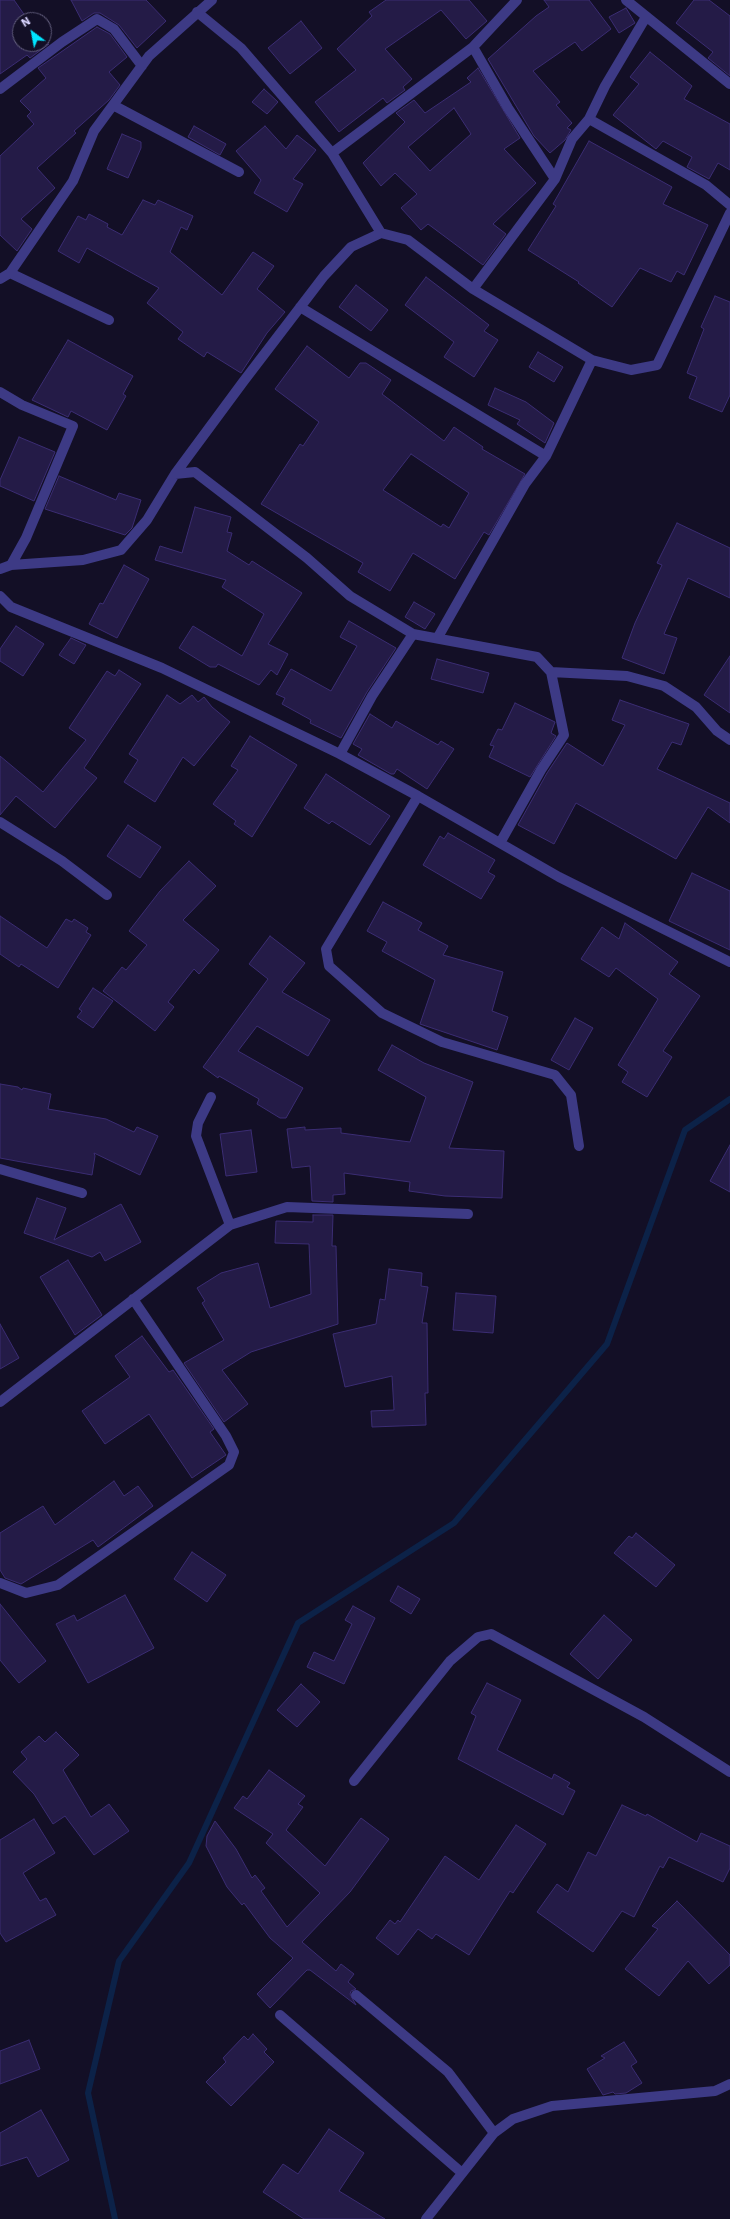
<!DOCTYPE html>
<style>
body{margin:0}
#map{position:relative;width:730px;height:2219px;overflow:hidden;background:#130f26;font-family:"Work Sans",sans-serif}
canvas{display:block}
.north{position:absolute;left:12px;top:12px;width:40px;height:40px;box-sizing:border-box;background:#130f26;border:1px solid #625e7d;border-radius:50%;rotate:328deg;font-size:11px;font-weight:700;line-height:16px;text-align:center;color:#d9d4ff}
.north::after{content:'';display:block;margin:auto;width:14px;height:18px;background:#00e5ff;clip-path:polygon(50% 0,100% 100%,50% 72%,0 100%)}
</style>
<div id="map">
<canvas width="730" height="2219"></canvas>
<div class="north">N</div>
</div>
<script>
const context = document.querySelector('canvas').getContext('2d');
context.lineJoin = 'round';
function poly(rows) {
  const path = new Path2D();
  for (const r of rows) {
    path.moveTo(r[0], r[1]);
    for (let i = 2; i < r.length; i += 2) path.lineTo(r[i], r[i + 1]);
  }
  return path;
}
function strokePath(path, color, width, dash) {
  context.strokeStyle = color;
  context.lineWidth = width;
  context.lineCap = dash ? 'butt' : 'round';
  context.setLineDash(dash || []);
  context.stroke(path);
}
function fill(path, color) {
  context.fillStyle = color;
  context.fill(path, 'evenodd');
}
const stream = poly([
 [115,2219,88,2093,119,1961,189,1863,298,1623,454,1523,607,1344,685,1130,730,1099]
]);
const building = poly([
 [0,0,14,0,28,20,20,20,20,44,49,44,30,58,27,55,0,74,0,0],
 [71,0,146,0,166,21,137,48,119,25,100,13,94,13,82,21,71,0],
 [386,0,469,0,487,21,466,39,441,10,385,49,412,79,403,87,405,90,387,103,383,98,339,132,315,102,356,70,337,49,372,16,369,12,386,0],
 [544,0,589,0,611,29,582,51,575,42,533,71,560,102,556,105,572,123,567,128,571,130,565,140,550,153,534,136,488,59,536,16,549,7,544,0],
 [694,0,709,0,730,16,730,76,708,58,713,52,676,23,694,0],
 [626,8,635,23,619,33,609,17,626,8],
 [301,21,322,48,290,74,268,48,301,21],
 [97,27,110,34,127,57,109,72,120,85,109,100,74,131,76,133,37,168,55,188,21,219,32,229,17,251,0,235,0,156,34,124,27,116,31,112,20,101,46,78,38,68,97,27],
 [650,52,692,86,684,99,730,124,730,170,718,163,709,179,687,167,692,157,663,141,656,149,613,115,639,84,630,77,650,52],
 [478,68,520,138,504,149,536,183,493,224,506,234,483,265,428,224,421,230,401,208,417,194,395,173,381,186,363,163,405,122,396,113,414,100,425,113,471,82,467,78,478,68],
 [454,108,471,134,430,171,408,147,454,108],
 [264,89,278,102,267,114,252,102,264,89],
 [194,126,226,144,220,155,188,137,194,126],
 [265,126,286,149,297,135,316,150,293,179,303,184,287,212,254,193,261,180,236,151,265,126],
 [122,134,141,142,141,148,128,178,107,169,122,134],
 [589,141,672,187,663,204,708,225,684,275,677,271,671,282,640,268,612,307,578,283,579,282,528,250,556,206,553,204,589,141],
 [143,200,155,205,158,200,193,216,187,230,181,227,170,252,222,295,253,252,274,266,257,289,285,312,267,333,241,373,207,352,204,357,178,339,183,332,147,303,159,288,87,248,79,263,58,251,78,216,86,220,89,214,108,224,107,227,122,235,143,200],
 [426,277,489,325,484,331,498,340,474,377,444,357,454,342,405,305,426,277],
 [356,285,388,310,371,331,339,307,356,285],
 [715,296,730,302,730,395,722,412,689,398,697,377,687,373,704,329,701,327,715,296],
 [68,340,133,376,123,394,126,396,107,430,71,411,68,417,32,400,68,340],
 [307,346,349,378,360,363,366,363,391,380,382,394,444,441,454,427,483,447,482,449,525,474,489,535,484,532,455,579,413,553,390,591,358,572,363,563,261,504,300,444,303,446,319,422,275,389,307,346],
 [411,454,469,493,449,528,443,524,441,527,383,490,411,454],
 [538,352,563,367,554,382,529,367,538,352],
 [495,388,526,402,554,423,545,443,517,424,520,420,488,405,495,388],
 [19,437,55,452,34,501,0,486,0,480,19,437],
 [59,476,116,500,119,493,141,500,132,528,125,535,45,509,59,476],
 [195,507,231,517,227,532,232,533,227,551,249,565,252,561,302,593,268,644,288,654,277,675,271,670,259,685,218,664,216,667,210,667,179,648,193,626,242,656,264,614,222,587,226,580,155,560,160,546,182,553,195,507],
 [677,523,730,548,730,598,688,578,664,634,677,638,664,674,622,658,635,623,662,565,657,563,677,523],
 [124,565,149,579,117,638,89,624,100,603,103,604,124,565],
 [414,602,435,614,425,629,405,617,414,602],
 [349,621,396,648,367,692,341,738,310,723,311,720,282,704,285,698,276,694,291,669,331,691,357,646,340,637,349,621],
 [16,626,44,644,23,676,0,661,0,649,16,626],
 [71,638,86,645,74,664,59,655,71,638],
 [730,656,730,713,704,695,730,656],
 [437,659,489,673,483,693,431,679,437,659],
 [119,670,141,684,84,768,97,778,55,828,16,796,0,815,0,756,43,792,86,740,69,728,107,671,115,676,119,670],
 [167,695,180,704,192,695,198,702,204,697,212,707,230,722,194,766,183,757,155,802,124,782,138,760,129,754,167,695],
 [620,700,689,724,681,745,672,742,657,769,730,803,730,823,708,807,676,859,576,803,554,844,518,825,547,773,567,743,603,766,625,725,612,720,620,700],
 [515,703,555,722,551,733,556,736,530,777,489,757,494,746,490,745,498,729,502,730,515,703],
 [370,714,392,728,396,721,438,745,441,741,454,749,427,789,397,769,394,774,391,774,358,755,362,749,353,744,370,714],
 [250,736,297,765,252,837,234,824,236,821,213,804,238,770,231,766,250,736],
 [326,774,390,816,370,845,332,821,329,824,304,808,326,774],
 [128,825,161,847,140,878,107,856,128,825],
 [448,833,495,860,488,872,495,876,481,899,423,865,440,836,444,839,448,833],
 [189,861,216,886,183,920,219,950,199,974,194,969,168,1002,174,1007,155,1031,103,991,122,967,126,970,147,945,129,931,160,891,189,861],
 [692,873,730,891,730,950,669,921,692,873],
 [383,902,422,923,418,930,448,946,443,955,503,972,492,1011,508,1017,497,1050,420,1024,435,980,382,951,387,942,367,931,383,902],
 [0,916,47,948,66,919,72,922,74,919,88,928,86,932,91,935,58,988,21,964,19,967,0,954,0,916],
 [625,923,678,962,669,974,700,996,663,1051,672,1057,647,1097,622,1082,628,1072,618,1065,658,999,616,968,609,977,581,959,602,927,619,939,625,923],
 [270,936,305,963,282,992,330,1020,308,1056,257,1026,238,1051,303,1088,286,1118,280,1118,257,1104,259,1099,219,1076,218,1078,203,1067,268,979,249,964,270,936],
 [93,988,113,1001,93,1028,77,1017,82,1011,79,1009,93,988],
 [575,1018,593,1028,569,1070,551,1060,575,1018],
 [392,1045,424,1063,473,1082,449,1148,504,1151,502,1198,445,1196,409,1191,410,1182,344,1173,345,1194,333,1195,333,1202,312,1201,310,1166,292,1168,287,1129,305,1127,305,1130,341,1128,341,1133,410,1142,426,1097,378,1070,392,1045],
 [0,1084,18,1087,22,1090,23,1088,51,1094,48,1109,106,1119,134,1132,137,1127,158,1136,140,1175,94,1153,95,1156,92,1175,0,1158,0,1084],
 [251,1130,257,1172,226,1176,220,1134,251,1130],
 [730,1145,730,1192,710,1181,730,1145],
 [37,1198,66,1208,54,1240,121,1204,141,1242,105,1261,100,1252,92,1257,24,1233,37,1198],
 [313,1215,333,1215,332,1246,336,1246,338,1324,251,1352,222,1370,248,1404,224,1422,184,1363,224,1340,202,1303,205,1301,197,1288,221,1273,258,1263,270,1308,311,1294,309,1244,275,1243,276,1221,313,1222,313,1215],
 [68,1260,102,1315,75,1335,40,1277,68,1260],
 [389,1269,422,1273,421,1286,428,1287,422,1323,427,1323,428,1393,425,1393,426,1425,372,1427,371,1411,394,1410,392,1376,345,1387,333,1334,376,1324,380,1299,385,1300,389,1269],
 [456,1293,496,1296,493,1333,453,1330,456,1293],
 [0,1324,19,1358,0,1369,0,1324],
 [142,1336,169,1372,173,1370,214,1429,210,1432,226,1455,192,1478,149,1414,105,1444,82,1411,130,1377,115,1356,142,1336],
 [114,1481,124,1496,138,1486,153,1506,98,1547,93,1540,21,1584,5,1578,0,1570,0,1533,43,1506,55,1525,114,1481],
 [636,1533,675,1565,656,1587,614,1553,629,1536,632,1538,636,1533],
 [192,1552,226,1575,207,1602,174,1579,192,1552],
 [398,1586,420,1599,411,1614,390,1601,398,1586],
 [125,1595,154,1648,88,1683,56,1624,74,1615,77,1621,125,1595],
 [0,1604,46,1661,19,1683,0,1660,0,1604],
 [353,1606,375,1618,344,1684,307,1667,314,1652,334,1661,352,1624,345,1620,353,1606],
 [604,1615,632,1640,598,1679,570,1654,604,1615],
 [487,1683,521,1700,497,1750,552,1779,554,1774,570,1783,567,1787,575,1791,563,1815,458,1759,476,1716,471,1713,487,1683],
 [301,1684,320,1702,297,1727,277,1710,301,1684],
 [56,1732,79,1755,63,1770,91,1817,109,1804,129,1831,94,1855,65,1816,53,1824,34,1794,13,1772,27,1759,21,1752,39,1736,45,1742,56,1732],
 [269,1770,305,1796,298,1804,303,1807,286,1830,325,1866,361,1818,389,1839,350,1892,302,1942,336,1971,341,1964,354,1974,348,1982,356,1989,351,1991,350,1994,356,2005,310,1970,307,1970,270,2008,257,1994,293,1958,270,1938,244,1903,242,1905,227,1887,206,1846,207,1836,215,1821,236,1849,252,1878,255,1875,265,1888,261,1891,287,1927,320,1893,266,1843,273,1834,234,1808,243,1796,247,1799,269,1770],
 [622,1805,646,1816,647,1814,697,1842,701,1833,730,1846,730,1868,723,1882,669,1857,663,1868,660,1866,634,1917,622,1911,593,1952,537,1912,557,1884,568,1892,588,1852,596,1856,622,1805],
 [34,1819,55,1853,23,1873,40,1901,46,1898,56,1915,6,1942,0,1933,0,1840,34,1819],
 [516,1825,546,1844,513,1893,510,1891,469,1955,436,1934,432,1939,418,1929,398,1955,376,1938,390,1920,395,1924,398,1920,400,1922,445,1856,479,1880,516,1825],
 [677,1901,730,1955,730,1965,709,1984,688,1961,659,1996,625,1969,658,1929,652,1926,677,1901],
 [253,2034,267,2049,264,2052,274,2062,231,2106,206,2082,226,2062,223,2058,244,2036,248,2040,253,2034],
 [29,2040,40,2069,0,2084,0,2051,29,2040],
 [624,2042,637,2062,631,2066,642,2083,626,2093,615,2094,613,2092,603,2095,587,2069,605,2058,601,2056,624,2042],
 [41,2110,69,2160,38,2177,27,2157,0,2166,0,2133,41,2110],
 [329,2129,364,2153,339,2191,385,2219,304,2219,263,2192,283,2164,298,2174,329,2129]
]);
const minor = poly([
 [626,0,730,84],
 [197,12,241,48,332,153,381,233],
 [473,47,508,108,555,179],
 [0,89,62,42,97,19,114,29,142,66],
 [113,105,239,172],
 [589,119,605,86,646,17],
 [332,153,473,47,517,0],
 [10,273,109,320],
 [0,279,10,273,73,181,94,131,149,56,212,0],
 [473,289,555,179,572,139,589,119,706,185,730,205],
 [300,307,546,456],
 [0,392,22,405,73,426,26,538,11,565,0,569],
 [175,474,195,472,307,558,350,596,413,634,537,657,551,672,564,735,541,770,500,843],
 [11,565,83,560,121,550,147,520,175,474,243,382,324,276,351,247,381,233,408,240,473,289,592,360,631,370,657,365,730,213],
 [0,596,11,607,162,668,340,754,418,796,559,877,730,962],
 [438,637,525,484,546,456,592,360],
 [551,672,627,676,664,686,696,707,717,731,730,740],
 [340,754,372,696,413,634],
 [418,796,326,949,329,966,382,1013,442,1042,555,1075,571,1095,579,1146],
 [0,822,62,861,107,895],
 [211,1097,198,1123,196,1136,230,1225],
 [0,1169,82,1193],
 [0,1402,230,1225,287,1207,468,1214],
 [0,1583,26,1593,58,1585,229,1465,234,1452,226,1436,133,1299],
 [354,1781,450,1661,478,1637,491,1634,644,1717,730,1772],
 [356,1995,448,2072,494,2133],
 [280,2015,462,2173],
 [426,2219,494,2133,513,2119,552,2106,715,2091,730,2084]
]);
strokePath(stream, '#0c2248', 6);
fill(building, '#241b47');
strokePath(building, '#3b2d73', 1);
strokePath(minor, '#3d3a85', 10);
</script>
